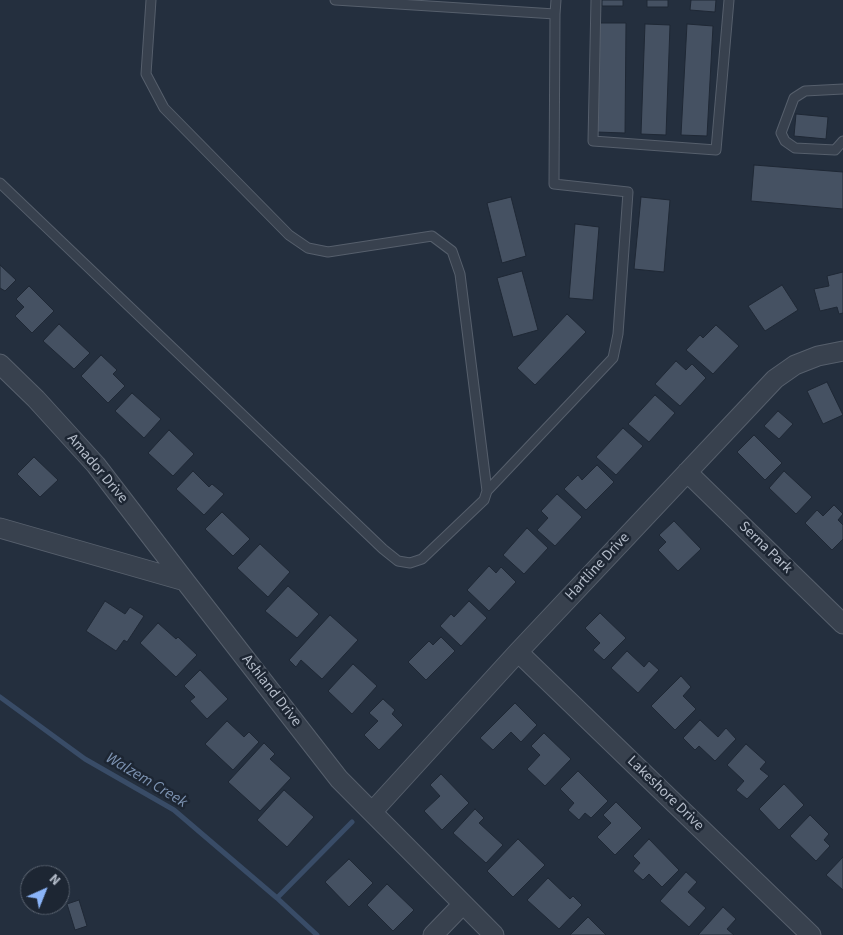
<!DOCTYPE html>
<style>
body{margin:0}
#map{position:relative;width:843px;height:935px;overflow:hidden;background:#242f3e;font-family:"Source Sans 3",sans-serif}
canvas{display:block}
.north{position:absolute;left:20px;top:865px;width:50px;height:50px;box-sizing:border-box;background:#1d2633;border:1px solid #59626f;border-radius:50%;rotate:44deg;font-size:14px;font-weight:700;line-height:20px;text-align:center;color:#b4bcc9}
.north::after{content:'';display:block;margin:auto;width:18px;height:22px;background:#8ab4f8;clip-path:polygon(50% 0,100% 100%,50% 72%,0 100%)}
</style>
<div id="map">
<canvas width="843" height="935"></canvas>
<div class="north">N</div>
</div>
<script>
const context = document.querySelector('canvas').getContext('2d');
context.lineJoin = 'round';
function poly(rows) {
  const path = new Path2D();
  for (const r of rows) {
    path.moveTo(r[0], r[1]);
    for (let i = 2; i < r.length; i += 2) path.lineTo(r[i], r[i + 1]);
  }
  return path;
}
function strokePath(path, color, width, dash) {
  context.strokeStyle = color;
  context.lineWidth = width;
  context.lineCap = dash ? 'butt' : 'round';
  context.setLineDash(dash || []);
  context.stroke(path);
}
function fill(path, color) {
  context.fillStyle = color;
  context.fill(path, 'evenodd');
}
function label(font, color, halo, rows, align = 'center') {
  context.font = font + ' "Source Sans 3",sans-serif';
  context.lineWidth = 5;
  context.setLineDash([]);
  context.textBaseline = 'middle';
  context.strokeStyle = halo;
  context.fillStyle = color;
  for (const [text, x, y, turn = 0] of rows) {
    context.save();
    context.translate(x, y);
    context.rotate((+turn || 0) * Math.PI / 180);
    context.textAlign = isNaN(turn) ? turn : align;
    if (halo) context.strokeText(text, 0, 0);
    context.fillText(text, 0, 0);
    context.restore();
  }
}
const stream = poly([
 [0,697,85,759,174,810,277,898,317,935],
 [277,898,352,822]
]);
const building = poly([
 [602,0,623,0,623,6,602,6,602,0],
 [647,0,668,0,668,7,647,7,647,0],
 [691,0,716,0,715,12,690,10,691,0],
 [598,23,626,23,625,133,596,132,598,23],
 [645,24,670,25,666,135,641,134,645,24],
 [687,24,713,26,707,136,681,135,687,24],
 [796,114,828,117,826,139,794,136,796,114],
 [754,165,843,172,843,209,751,201,754,165],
 [511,197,526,256,502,263,487,203,511,197],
 [641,197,670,200,664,272,634,269,641,197],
 [575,224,599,227,593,300,569,298,575,224],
 [0,265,16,280,5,291,0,288,0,265],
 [522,271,538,330,513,337,497,278,522,271],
 [843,272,843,313,839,314,837,307,820,311,814,289,829,286,827,276,843,272],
 [782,285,798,310,765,331,748,306,782,285],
 [29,286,54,311,32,333,15,316,24,307,16,299,29,286],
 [567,314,586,332,535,385,517,368,567,314],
 [59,324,90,353,74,369,43,341,59,324],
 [716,325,739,346,713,374,686,350,700,335,703,338,716,325],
 [101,355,117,370,113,374,125,386,108,403,81,376,101,355],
 [676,361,686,370,692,364,706,378,680,406,655,384,676,361],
 [827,382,843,415,823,424,807,391,827,382],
 [132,393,161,419,144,438,115,411,132,393],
 [655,395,675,413,649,442,628,424,655,395],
 [778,411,793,424,779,439,764,426,778,411],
 [623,428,643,446,616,475,596,457,623,428],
 [169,430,194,454,173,476,148,453,169,430],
 [754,435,782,463,765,480,737,452,754,435],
 [34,457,58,480,40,497,17,474,34,457],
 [597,465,614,482,586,510,564,489,578,475,582,480,597,465],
 [193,471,209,487,212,484,224,494,204,515,176,489,193,471],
 [784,471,812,497,796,514,769,488,784,471],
 [557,494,582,517,555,546,537,530,548,518,541,511,557,494],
 [834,505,843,514,838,520,843,525,843,539,832,550,805,523,817,510,823,516,834,505],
 [222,512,250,539,233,556,205,529,222,512],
 [674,521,701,549,678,571,658,550,666,542,659,535,674,521],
 [527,528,548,548,524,574,503,555,527,528],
 [260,544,290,572,268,597,237,568,260,544],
 [489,566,496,573,501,567,516,582,489,611,467,590,489,566],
 [288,586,319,614,297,638,265,611,288,586],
 [105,601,125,614,130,607,144,616,127,642,124,640,116,651,86,631,105,601],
 [469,601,487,618,461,646,440,626,451,614,454,617,469,601],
 [600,613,626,638,604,660,593,650,600,643,585,628,600,613],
 [330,615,358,640,322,679,301,660,296,667,289,660,330,615],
 [158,623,176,639,178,637,197,655,176,677,140,643,158,623],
 [441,637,455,651,426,680,408,662,429,641,433,645,441,637],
 [627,651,644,667,649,661,659,670,638,693,611,668,627,651],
 [353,664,377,686,352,714,328,691,353,664],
 [200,670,228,699,207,719,190,701,195,697,184,686,200,670],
 [681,676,691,687,683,696,696,709,675,730,651,706,681,676],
 [383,699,395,710,392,714,403,725,379,750,364,735,378,721,369,713,383,699],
 [515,703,537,725,521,742,511,732,493,750,480,738,515,703],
 [700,720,718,737,726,728,736,739,715,761,699,746,695,750,683,738,700,720],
 [227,721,244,737,249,732,259,742,233,770,205,744,227,721],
 [544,733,571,759,545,786,527,769,540,755,531,746,544,733],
 [264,743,275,754,270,759,291,778,260,811,228,782,264,743],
 [746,744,766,762,760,769,769,776,747,799,736,790,744,781,727,765,746,744],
 [578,771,608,801,591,818,585,813,579,820,568,810,574,803,560,789,578,771],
 [441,774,469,803,442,830,424,811,440,796,430,785,441,774],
 [784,784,804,805,779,830,759,809,784,784],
 [284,790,314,817,287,847,257,820,284,790],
 [616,802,642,828,615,855,597,837,611,823,603,815,616,802],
 [475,809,484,818,479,823,503,845,486,863,453,833,475,809],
 [810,815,829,834,824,840,830,846,816,861,790,836,810,815],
 [518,839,545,865,513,897,487,871,518,839],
 [649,839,679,870,662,887,649,874,643,880,633,871,640,863,633,856,649,839],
 [843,857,843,890,826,875,843,857],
 [349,859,373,883,349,907,325,882,349,859],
 [686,872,697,882,688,892,706,908,689,927,660,901,686,872],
 [548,878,570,899,573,896,582,905,559,929,527,900,548,878],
 [387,884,414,910,393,931,367,905,387,884],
 [79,900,87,926,75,930,67,904,79,900],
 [723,907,736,919,727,929,734,935,698,935,723,907],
 [588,917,606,935,570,935,588,917]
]);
const lane = poly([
 [335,0,555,14,554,184,628,192,618,334,613,358,487,491],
 [596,0,593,141,716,150,729,0],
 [555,14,556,0],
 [843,89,805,91,794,98,781,133,785,141,795,148,835,150,843,141],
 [0,183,383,549,398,561,410,563,422,559,484,500,487,491,460,274,452,251,432,236,328,252,308,248,289,235,164,108,146,74,151,0]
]);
const street = poly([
 [0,364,36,399,96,465,185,581],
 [687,472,843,624],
 [0,528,185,581,339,779,494,935],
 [518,652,811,935],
 [372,812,518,652,775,379,795,365,818,356,843,351],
 [433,935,462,905]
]);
const streetNames = [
 ["Amador Drive",97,469,50],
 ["Serna Park",765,548,44],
 ["Hartline Drive",598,567,-47],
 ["Ashland Drive",271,691,52],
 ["Lakeshore Drive",665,794,44]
];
const waterNames = [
 ["Walzem Creek",146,781,31]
];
strokePath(stream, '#394c67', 5);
fill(building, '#455162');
strokePath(building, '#1f2835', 1);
strokePath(lane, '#565f6c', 11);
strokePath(street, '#565f6c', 21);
strokePath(lane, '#38414e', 9);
strokePath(street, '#38414e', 19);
label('15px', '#b4bcc9', '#1d2633', streetNames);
label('italic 16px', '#7c92b1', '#1d2633', waterNames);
</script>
